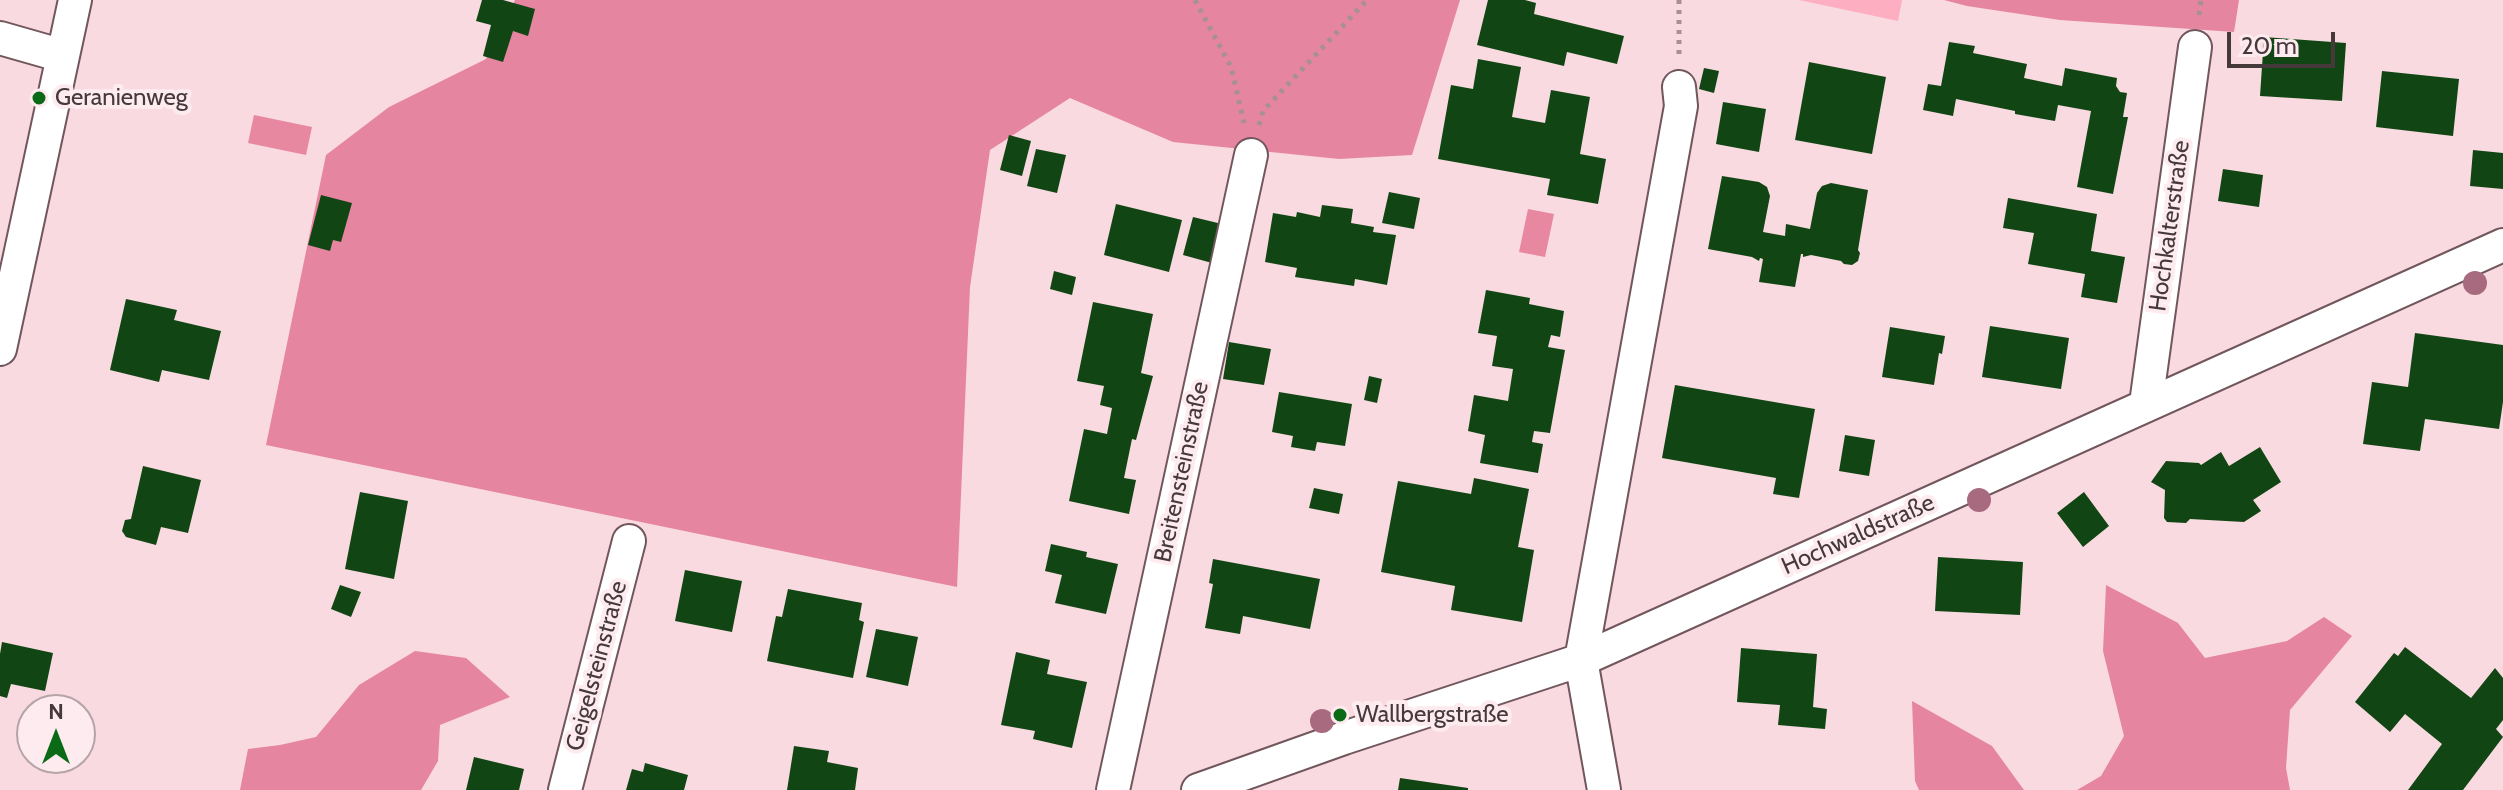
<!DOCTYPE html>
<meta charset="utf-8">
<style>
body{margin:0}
#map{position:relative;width:2503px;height:790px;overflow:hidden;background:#f9dae0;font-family:Cabin,sans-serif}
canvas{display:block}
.north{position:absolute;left:16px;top:694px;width:80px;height:80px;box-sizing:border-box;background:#feebef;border:2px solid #b4a4a7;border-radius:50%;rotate:0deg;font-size:22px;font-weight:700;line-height:32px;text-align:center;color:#45393b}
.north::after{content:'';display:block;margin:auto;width:28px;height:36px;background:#0a6a15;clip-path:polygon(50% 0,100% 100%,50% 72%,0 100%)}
.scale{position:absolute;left:2227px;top:32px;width:108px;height:36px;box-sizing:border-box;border:4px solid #45393b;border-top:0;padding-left:10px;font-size:24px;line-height:28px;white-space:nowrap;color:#45393b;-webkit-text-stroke:6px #feebef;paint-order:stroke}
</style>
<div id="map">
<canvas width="2503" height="790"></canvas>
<div class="north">N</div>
<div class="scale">20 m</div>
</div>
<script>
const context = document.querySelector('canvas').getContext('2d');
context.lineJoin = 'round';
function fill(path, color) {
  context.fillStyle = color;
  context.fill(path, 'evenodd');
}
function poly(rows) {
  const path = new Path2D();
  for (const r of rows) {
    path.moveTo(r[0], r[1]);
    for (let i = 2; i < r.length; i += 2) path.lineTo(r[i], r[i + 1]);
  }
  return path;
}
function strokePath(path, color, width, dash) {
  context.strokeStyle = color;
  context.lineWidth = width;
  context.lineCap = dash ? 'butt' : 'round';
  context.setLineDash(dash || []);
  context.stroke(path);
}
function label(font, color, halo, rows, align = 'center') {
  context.font = font + ' Cabin,sans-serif';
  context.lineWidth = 8;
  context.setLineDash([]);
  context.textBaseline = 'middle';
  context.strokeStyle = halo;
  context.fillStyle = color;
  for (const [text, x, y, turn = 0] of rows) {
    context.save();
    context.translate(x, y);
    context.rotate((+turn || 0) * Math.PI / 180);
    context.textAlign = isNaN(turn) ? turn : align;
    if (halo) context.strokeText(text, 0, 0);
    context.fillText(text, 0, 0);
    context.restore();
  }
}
const green = poly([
 [1799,0,1902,0,1898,21]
]);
const forest = poly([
 [515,0,1460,0,1412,155,1339,159,1173,142,1070,98,990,150,970,287,957,587,266,445,326,155,389,107,486,59],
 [1944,0,2239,0,2234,32,2060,20,1967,6],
 [2106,585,2178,623,2205,658,2287,641,2324,617,2352,636,2290,710,2286,768,2290,790,2077,790,2101,776,2124,736,2103,651],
 [415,651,466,658,510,697,440,725,438,761,421,790,240,790,248,749,280,745,316,737,359,685],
 [1912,701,1992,746,2024,790,1919,790,1915,781]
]);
const water = poly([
 [254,115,312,127,306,155,248,143],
 [1528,209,1554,214,1545,257,1519,252]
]);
const building = poly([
 [482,0,503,0,535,9,528,36,513,31,503,62,483,56,491,25,476,21],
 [1488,0,1525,0,1536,3,1534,14,1624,36,1617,64,1567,52,1564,66,1477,45],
 [2264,37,2346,43,2342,101,2260,96],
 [1949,42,1975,46,1973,53,2027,64,2024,78,2062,86,2065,68,2117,78,2116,86,2120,92,2127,93,2123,117,2128,117,2113,194,2077,187,2091,111,2058,105,2055,121,2015,114,2015,111,1956,99,1953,116,1923,110,1928,84,1941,86],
 [1478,59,1521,67,1512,117,1545,123,1551,90,1590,97,1580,154,1606,159,1598,204,1547,195,1550,179,1438,159,1451,85,1473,89],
 [1809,62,1886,77,1872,154,1795,140],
 [1704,68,1719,71,1714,93,1699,89],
 [2382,71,2459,79,2453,136,2376,127],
 [1723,102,1766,109,1759,152,1716,144],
 [1009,135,1031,141,1022,176,1000,170],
 [1036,149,1066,155,1057,193,1027,186],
 [2473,150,2503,153,2503,189,2470,186],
 [2223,169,2263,175,2259,207,2218,201],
 [1722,176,1759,182,1767,187,1770,196,1763,232,1785,236,1786,224,1810,229,1817,193,1822,186,1831,183,1868,190,1858,250,1860,253,1858,261,1852,265,1844,264,1841,261,1811,255,1803,257,1803,254,1801,254,1795,287,1759,282,1763,259,1760,258,1759,261,1752,257,1708,249],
 [1389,192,1420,198,1414,229,1382,223],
 [321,195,352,203,341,242,333,240,330,251,308,245],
 [2008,198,2097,214,2091,251,2125,257,2117,303,2081,297,2085,274,2028,264,2034,233,2003,228],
 [1116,204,1182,220,1169,272,1104,255],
 [1322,205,1353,209,1351,223,1374,227,1373,232,1396,235,1387,285,1355,279,1354,286,1295,277,1297,268,1265,262,1273,213,1296,217,1297,212,1320,217],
 [1193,217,1222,224,1212,263,1183,255],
 [1054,271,1076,277,1072,295,1050,289],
 [1486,290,1530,298,1529,304,1564,311,1560,337,1551,335,1548,347,1565,350,1550,433,1534,431,1532,442,1543,444,1538,473,1480,463,1485,435,1468,431,1474,395,1508,401,1513,369,1492,366,1497,336,1478,333],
 [126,299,177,310,174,320,221,331,209,380,162,370,159,382,110,370],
 [1093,302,1153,314,1141,373,1153,376,1136,440,1132,439,1124,478,1136,480,1129,514,1069,501,1084,429,1107,434,1112,408,1100,405,1104,386,1077,381],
 [1990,326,2069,338,2061,389,1982,377],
 [1890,327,1945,336,1942,354,1939,353,1934,385,1882,377],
 [2415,333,2503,345,2503,402,2499,429,2425,419,2420,451,2363,444,2372,382,2408,387],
 [1229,342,1271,349,1264,385,1223,379],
 [1369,376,1382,379,1377,403,1364,400],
 [1675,385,1815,409,1799,498,1773,494,1776,478,1662,458],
 [1279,392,1352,404,1345,446,1317,442,1315,451,1291,447,1293,436,1272,432],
 [1845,435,1875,440,1869,476,1839,471],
 [2260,447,2281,482,2253,500,2261,511,2244,522,2190,519,2186,523,2167,522,2164,518,2165,490,2151,482,2166,461,2199,463,2201,465,2221,452,2229,466],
 [143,466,201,480,188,533,161,527,156,545,126,537,122,531,125,520,131,519],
 [1474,478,1529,489,1518,547,1534,550,1522,622,1451,610,1455,586,1381,572,1398,481,1471,494],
 [1314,488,1343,494,1339,514,1309,508],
 [360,492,408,501,394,579,345,569],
 [2084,492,2109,526,2083,547,2057,513],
 [1051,544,1087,552,1086,557,1118,564,1106,614,1055,603,1062,575,1045,571],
 [1938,557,2023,562,2020,615,1935,611],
 [1213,559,1320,579,1310,629,1243,616,1240,634,1205,628,1213,584,1209,583],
 [685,570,742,581,732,632,675,621],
 [340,585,361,592,351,617,331,609],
 [788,589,862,603,859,620,864,622,853,678,767,661,776,616,782,617],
 [876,629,918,637,908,686,866,677],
 [2,642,53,653,45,691,11,684,7,698,0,696,0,654],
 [2405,647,2471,698,2495,668,2503,678,2503,720,2496,729,2503,737,2463,790,2408,790,2442,744,2405,714,2390,732,2355,702,2394,653,2398,656],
 [1741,648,1817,654,1813,707,1827,709,1825,729,1778,725,1780,705,1737,702],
 [1016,652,1050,660,1047,674,1087,682,1072,748,1033,739,1035,731,1001,725],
 [794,746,829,751,827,762,858,768,855,790,787,790],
 [474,757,524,769,519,790,466,790],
 [645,763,688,775,684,790,626,790,632,769,643,772],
 [1400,778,1468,788,1468,790,1398,790]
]);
const path = poly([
 [1195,0,1231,67,1244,123],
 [1679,0,1679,55],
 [2199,15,2201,0],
 [1259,125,1263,111,1367,0]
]);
const minor = poly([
 [0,38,63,56],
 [0,349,75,0],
 [2146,404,2195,47],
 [565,790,629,541],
 [1113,790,1251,155],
 [1198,790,1344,738,1581,660,2503,245],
 [1604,790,1581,660,1681,106,1679,87]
]);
const trees = [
 [2475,283],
 [1979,500],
 [1322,721]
];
const markers = [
 [39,98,8,"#0a6a15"],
 [1340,715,8,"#0a6a15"]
];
const poiNames = [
 ["Geranienweg",55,98],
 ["Wallbergstraße",1356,715]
];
const streetNames = [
 ["Hochkalterstraße",2170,226,-82],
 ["Breitensteinstraße",1182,472,-78],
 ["Hochwaldstraße",1858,535,-24],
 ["Geigelsteinstraße",597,666,-75]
];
fill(green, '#fdaec0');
fill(forest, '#e6859f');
fill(water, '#e887a0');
fill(building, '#114614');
strokePath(minor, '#71575d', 36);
strokePath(path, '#a79094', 5, [4, 6]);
strokePath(minor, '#fff', 32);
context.fillStyle = '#a86a7f';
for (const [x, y] of trees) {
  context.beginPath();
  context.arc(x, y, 12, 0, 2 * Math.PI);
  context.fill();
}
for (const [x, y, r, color] of markers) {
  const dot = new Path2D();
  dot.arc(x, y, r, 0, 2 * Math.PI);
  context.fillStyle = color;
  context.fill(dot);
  strokePath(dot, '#feebef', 3);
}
label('24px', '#45393b', '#feebef', poiNames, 'left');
label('24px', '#45393b', '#feebef', streetNames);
</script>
